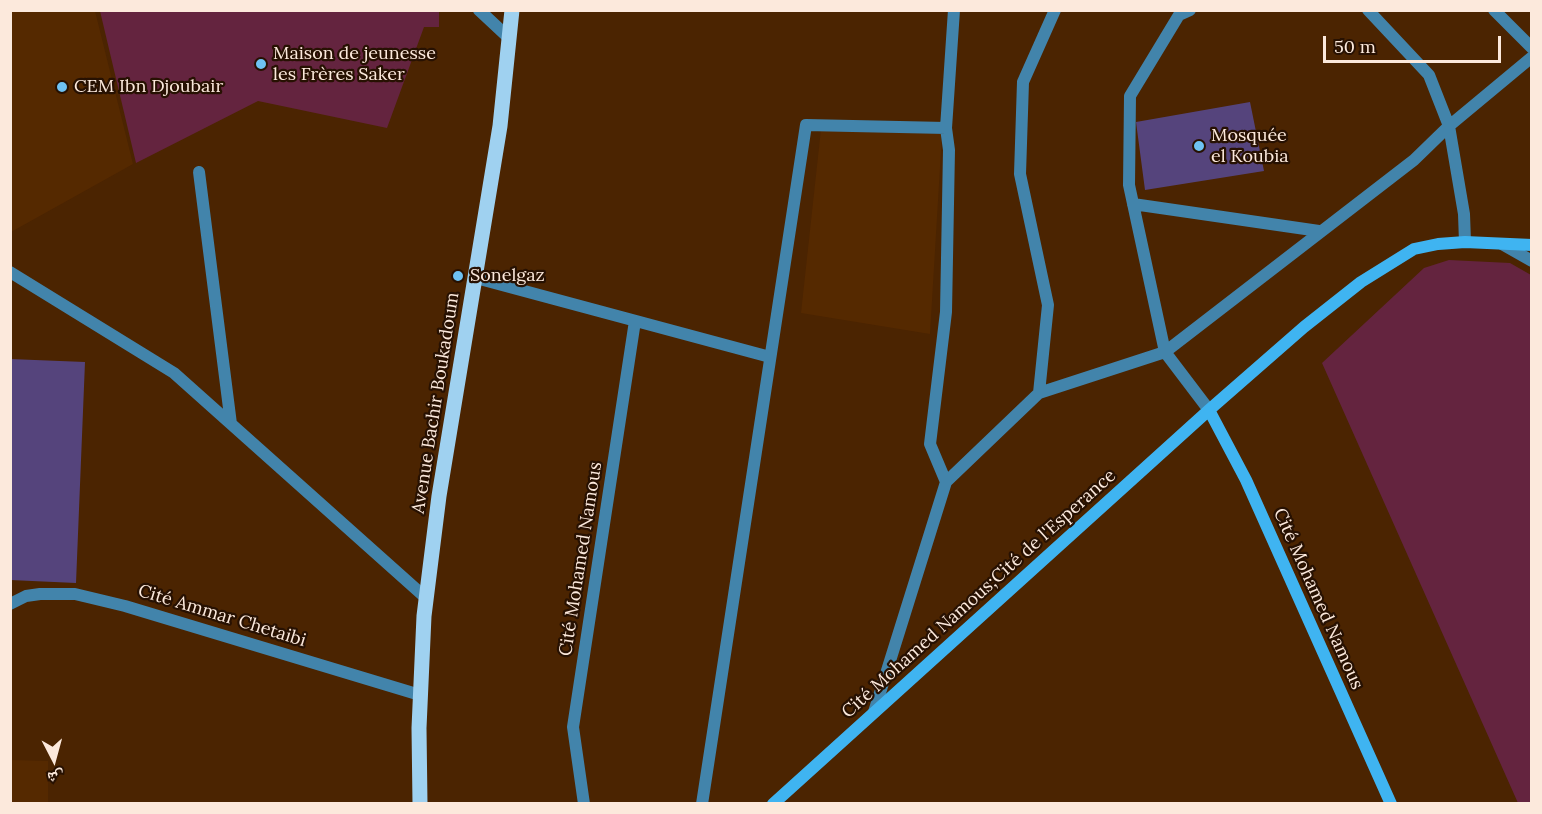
<!DOCTYPE html>
<meta charset="utf-8">
<style>
body{margin:0}
#map{position:relative;width:1542px;height:814px;overflow:hidden;background:#4b2401;font-family:Lora,"Noto Naskh Arabic",serif}
canvas{display:block}
.frame{position:absolute;inset:0;border:12px solid #fce9dc;pointer-events:none}
.north{position:absolute;left:24px;top:730px;width:60px;height:60px;-webkit-text-stroke:4px #271102;paint-order:stroke;rotate:174deg;font-size:16px;font-weight:700;line-height:24px;text-align:center;color:#fce9dc}
.north::after{content:'';display:block;margin:auto;width:21px;height:27px;background:#fce9dc;clip-path:polygon(50% 0,100% 100%,50% 72%,0 100%)}
.scale{position:absolute;left:1323px;top:36px;width:178px;height:27px;box-sizing:border-box;border:3px solid #fce9dc;border-top:0;padding-left:8px;font-size:18px;line-height:21px;white-space:nowrap;color:#fce9dc;-webkit-text-stroke:4px #271102;paint-order:stroke}
</style>
<div id="map">
<canvas width="1542" height="814"></canvas>
<div class="frame"></div>
<div class="north">ش</div>
<div class="scale">50 m</div>
</div>
<script>
const context = document.querySelector('canvas').getContext('2d');
context.lineJoin = 'round';
function fill(path, color) {
  context.fillStyle = color;
  context.fill(path, 'evenodd');
}
function poly(rows) {
  const path = new Path2D();
  for (const r of rows) {
    path.moveTo(r[0], r[1]);
    for (let i = 2; i < r.length; i += 2) path.lineTo(r[i], r[i + 1]);
  }
  return path;
}
function strokePath(path, color, width, dash) {
  context.strokeStyle = color;
  context.lineWidth = width;
  context.lineCap = dash ? 'butt' : 'round';
  context.setLineDash(dash || []);
  context.stroke(path);
}
function label(font, color, halo, rows, align = 'center') {
  context.font = font + ' Lora,serif';
  context.lineWidth = 4.5;
  context.setLineDash([]);
  context.textBaseline = 'middle';
  context.strokeStyle = halo;
  context.fillStyle = color;
  for (const [text, x, y, turn = 0] of rows) {
    context.save();
    context.translate(x, y);
    context.rotate((+turn || 0) * Math.PI / 180);
    context.textAlign = isNaN(turn) ? turn : align;
    if (halo) context.strokeText(text, 0, 0);
    context.fillText(text, 0, 0);
    context.restore();
  }
}
const built = poly([
 [11,10,95,11,133,164,11,232],
 [821,129,942,134,930,334,801,313],
 [11,760,48,761,48,803,11,803]
]);
const green = poly([
 [100,11,439,10,439,27,424,27,387,128,258,101,136,163],
 [1449,260,1510,263,1531,275,1531,803,1518,803,1322,363,1424,268]
]);
const building = poly([
 [1250,102,1264,171,1145,190,1136,122],
 [10,359,85,362,76,583,10,580]
]);
const street = poly([
 [479,10,509,38],
 [1190,10,1179,15,1130,96,1129,185,1165,352,1414,160,1449,126,1532,57],
 [1368,10,1429,75,1449,126,1464,214,1465,242],
 [1494,10,1532,48],
 [946,128,954,10],
 [199,172,231,424],
 [1133,204,1319,231],
 [1502,244,1532,261],
 [10,272,174,373,426,598],
 [476,278,770,357],
 [1039,393,1048,305,1020,174,1023,82,1055,10],
 [10,604,26,596,40,594,75,594,125,606,420,695],
 [874,712,946,482,1039,393,1165,352,1209,410],
 [584,804,573,727,635,321],
 [702,804,806,125,946,128,949,150,946,312,930,444,946,482]
]);
const secondary = poly([
 [1209,410,1246,480,1391,804],
 [773,804,1209,410,1304,327,1361,282,1414,249,1438,244,1465,242,1532,245]
]);
const primary = poly([
 [420,804,419,728,424,616,439,496,500,126,512,10]
]);
const markers = [
 [261,64,6,"#6ec2f3"],
 [62,87,6,"#6ec2f3"],
 [1199,146,6,"#6ec2f3"],
 [458,276,6,"#6ec2f3"]
];
const poiNames = [
 ["Maison de jeunesse",273,54],
 ["les Frères Saker",273,75],
 ["CEM Ibn Djoubair",74,87],
 ["Mosquée",1211,136],
 ["el Koubia",1211,157],
 ["Sonelgaz",470,276]
];
const streetNames = [
 ["Avenue Bachir Boukadoum",436,403,-81],
 ["Cité Mohamed Namous",581,559,-81],
 ["Cité Mohamed Namous;Cité de l'Esperance",979,594,-42],
 ["Cité Mohamed Namous",1318,599,66],
 ["Cité Ammar Chetaibi",222,616,17]
];
fill(built, '#552900');
fill(green, '#64243f');
fill(building, '#55447c');
strokePath(street, '#4284ab', 12);
strokePath(secondary, '#3fb4f1', 12);
strokePath(primary, '#9fd1f0', 15);
for (const [x, y, r, color] of markers) {
  const dot = new Path2D();
  dot.arc(x, y, r, 0, 2 * Math.PI);
  context.fillStyle = color;
  context.fill(dot);
  strokePath(dot, '#271102', 2);
}
label('18px', '#fce9dc', '#271102', poiNames, 'left');
label('18px', '#fce9dc', '#271102', streetNames);
</script>
